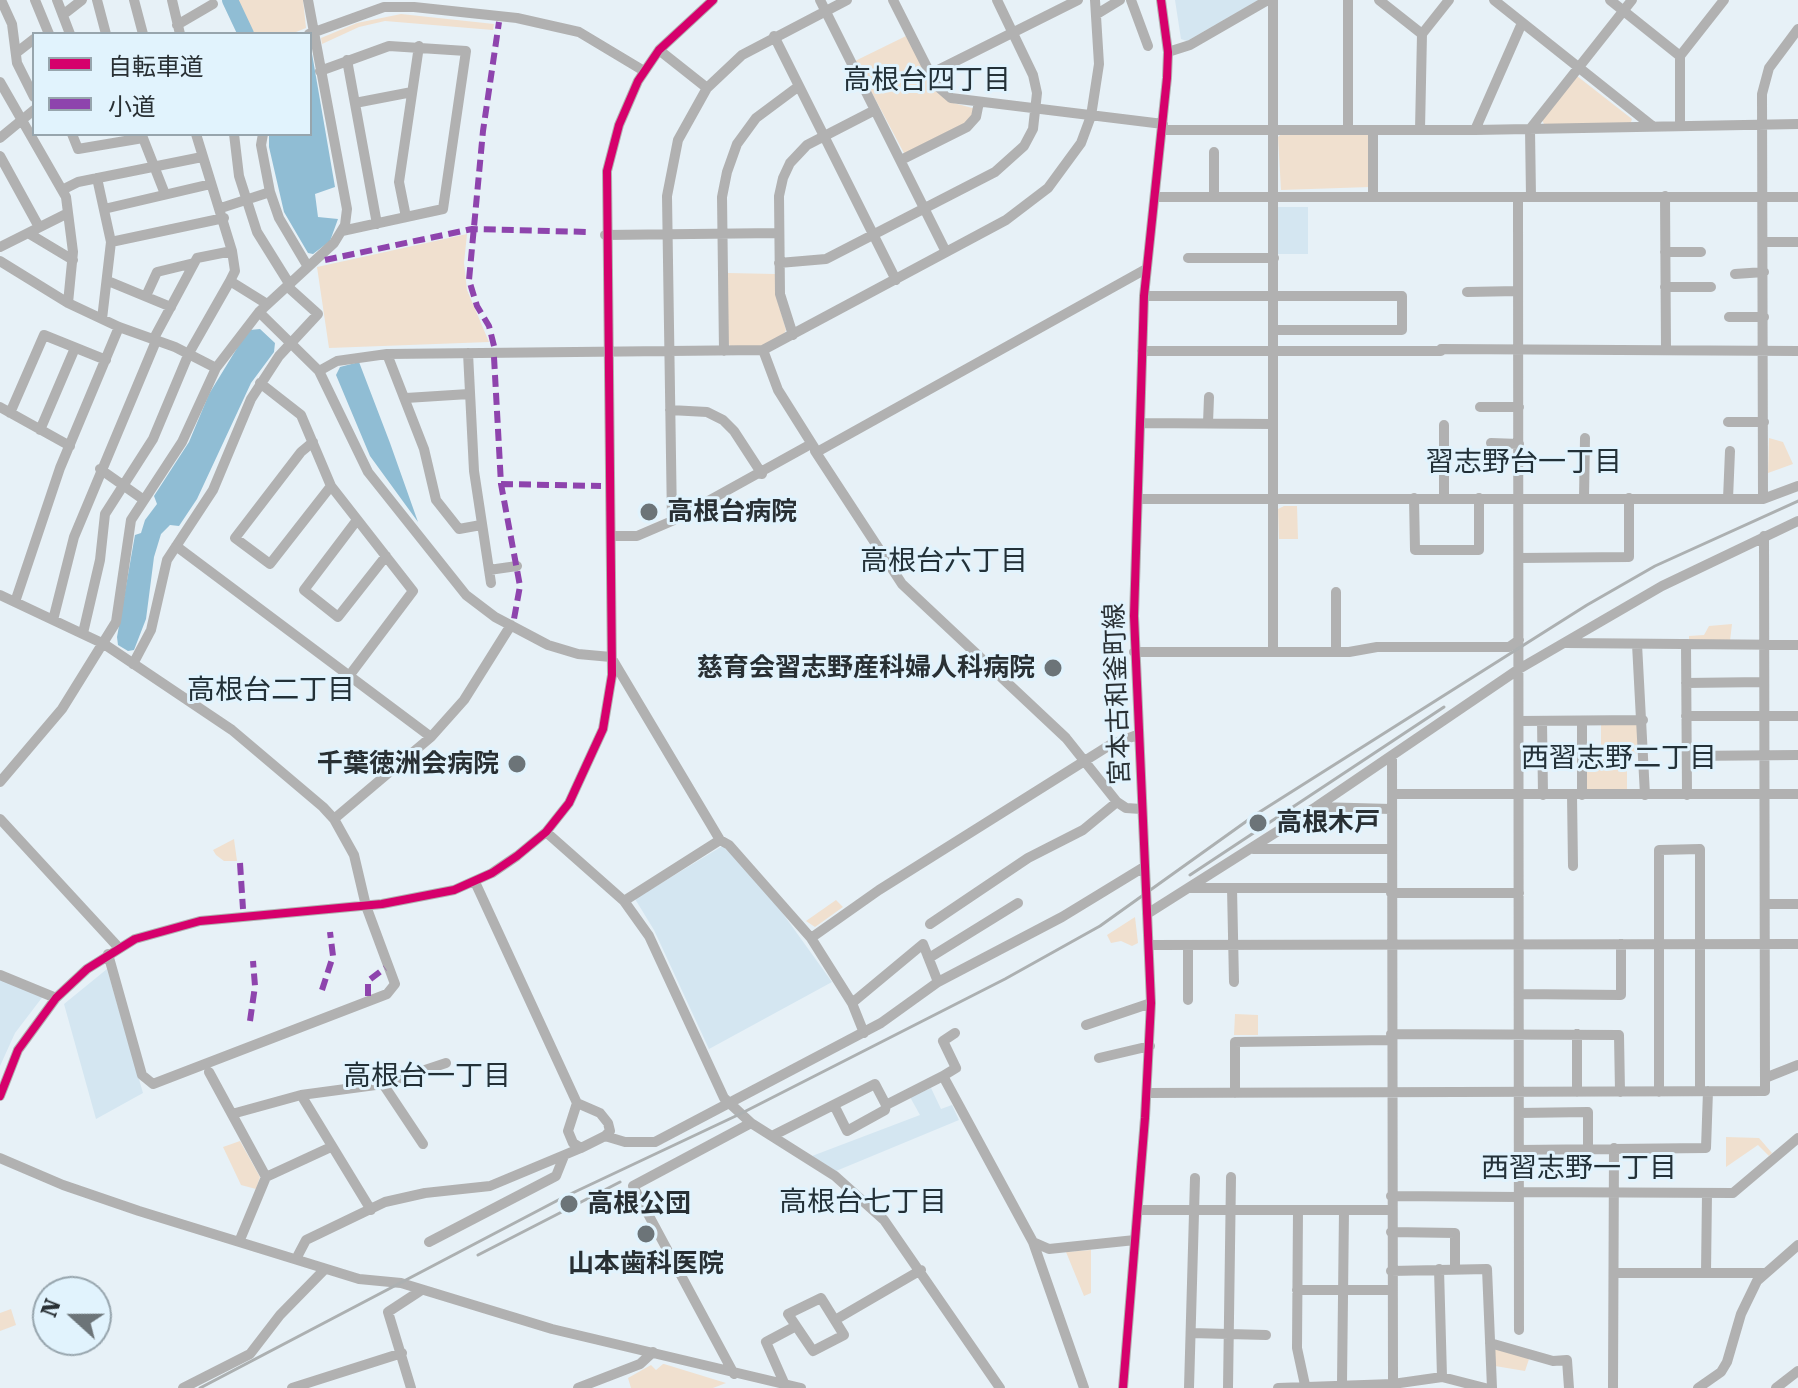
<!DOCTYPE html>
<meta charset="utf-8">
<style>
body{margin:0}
#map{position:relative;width:1798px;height:1388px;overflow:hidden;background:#e7f1f7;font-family:"Roboto Serif","Noto Sans JP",serif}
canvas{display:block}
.legend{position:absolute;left:32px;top:32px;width:280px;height:104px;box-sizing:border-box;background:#e1f3fd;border:2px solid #97a5ad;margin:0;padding:10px 14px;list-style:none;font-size:24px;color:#293034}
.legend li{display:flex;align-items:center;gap:16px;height:40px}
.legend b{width:40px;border:2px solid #97a5ad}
.north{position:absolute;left:32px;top:1276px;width:80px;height:80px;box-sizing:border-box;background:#e1f3fd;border:2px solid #97a5ad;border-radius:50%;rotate:291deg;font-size:22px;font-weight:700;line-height:32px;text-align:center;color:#293034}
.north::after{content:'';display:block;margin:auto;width:28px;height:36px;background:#6c7478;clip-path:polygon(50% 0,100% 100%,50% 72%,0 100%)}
</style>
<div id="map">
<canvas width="1798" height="1388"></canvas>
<ul class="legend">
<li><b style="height:10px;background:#d6006c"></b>自転車道</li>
<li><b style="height:10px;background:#8e44ad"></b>小道</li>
</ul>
<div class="north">N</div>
</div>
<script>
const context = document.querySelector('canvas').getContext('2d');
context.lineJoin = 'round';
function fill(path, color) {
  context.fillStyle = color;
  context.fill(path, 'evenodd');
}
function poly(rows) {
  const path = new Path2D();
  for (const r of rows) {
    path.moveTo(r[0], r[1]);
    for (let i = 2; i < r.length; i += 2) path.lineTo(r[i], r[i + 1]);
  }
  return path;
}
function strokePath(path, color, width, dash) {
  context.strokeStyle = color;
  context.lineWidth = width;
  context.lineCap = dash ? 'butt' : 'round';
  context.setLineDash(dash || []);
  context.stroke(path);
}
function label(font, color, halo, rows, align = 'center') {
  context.font = font + ' "Roboto Serif","Noto Sans JP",serif';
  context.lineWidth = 6;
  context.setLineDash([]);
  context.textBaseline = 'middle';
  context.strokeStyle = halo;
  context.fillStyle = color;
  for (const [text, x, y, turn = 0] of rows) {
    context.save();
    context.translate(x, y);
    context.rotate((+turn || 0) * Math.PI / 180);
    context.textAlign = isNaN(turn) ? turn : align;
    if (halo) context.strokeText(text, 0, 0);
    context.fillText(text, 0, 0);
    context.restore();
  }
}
const built = poly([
 [1175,0,1259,0,1187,41,1181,39],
 [1277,207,1308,207,1308,254,1277,254],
 [724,845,781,911,832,982,709,1049,654,930,635,899],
 [107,969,143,1093,96,1119,64,1004],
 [0,978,44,995,15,1033,0,1066],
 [931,1088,941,1109,952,1105,959,1120,836,1171,812,1156,920,1115,910,1097]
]);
const green = poly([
 [232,0,303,0,306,28,291,34,248,34],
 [401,14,494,24,493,30,385,21,359,27,322,44,321,38,357,23],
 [906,36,938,93,950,102,976,109,971,120,905,155,855,61],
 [1577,76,1632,119,1630,125,1545,126,1542,120],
 [1281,134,1366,134,1370,136,1370,187,1281,190,1278,137],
 [467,234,464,263,467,290,489,342,329,348,317,267],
 [728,273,775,274,776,295,786,330,783,336,761,347,732,348,728,343],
 [1769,438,1783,442,1793,464,1768,473],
 [1284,506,1297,506,1298,539,1279,539,1278,509],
 [1732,624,1730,641,1689,642,1689,636,1704,635,1709,626],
 [1601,722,1636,722,1638,725,1640,753,1627,754,1627,791,1588,792,1585,789,1585,758,1601,757],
 [234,839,237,861,224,861,216,855,213,850],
 [836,900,843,907,815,927,806,921],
 [1135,917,1138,943,1132,946,1121,941,1111,943,1107,935],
 [1235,1014,1258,1015,1258,1035,1234,1035],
 [1726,1137,1759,1138,1772,1153,1769,1156,1758,1145,1726,1167],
 [240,1141,260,1177,256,1189,241,1185,223,1147],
 [1091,1250,1091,1293,1084,1296,1066,1252],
 [11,1309,16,1325,0,1331,0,1313],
 [1495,1348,1530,1356,1525,1371,1495,1366],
 [663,1364,664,1364,726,1383,713,1388,631,1388,628,1378,651,1365,656,1370]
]);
const water = poly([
 [310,42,335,187,315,194,318,217,338,219,330,241,313,254,308,253,284,212,269,147,269,134,310,134],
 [260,329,275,343,274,352,251,383,197,499,179,526,170,525,161,534,154,557,146,619,134,650,128,651,118,645,117,637,135,535,141,533,145,520,157,504,154,496,189,442,209,394,242,340,250,330],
 [359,362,390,443,418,522,370,456,336,375,340,367]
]);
const river = poly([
 [230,0,246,34]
]);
const minor = poly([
 [1,0,12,24,17,63,34,97],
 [35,0,49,34],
 [57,0,70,34],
 [97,0,106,34],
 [134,0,143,34],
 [172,0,180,34],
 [820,0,946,252],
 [893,0,936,85,951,98,1163,124],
 [1131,0,1148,46],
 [1348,0,1348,129],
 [1379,0,1422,34],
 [1494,0,1651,125],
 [1610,0,1680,56],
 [64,14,82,0],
 [1097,14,1120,0],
 [177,25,213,4],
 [309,34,384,7,414,7,517,18,579,32,644,71],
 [774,36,896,280],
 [659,50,707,88],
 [1168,52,1190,45,1268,0],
 [16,53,34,39],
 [347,60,377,224],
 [320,71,389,46,466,51,443,209,342,231],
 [930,74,1078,0],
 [0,82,66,197,73,252,68,303],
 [355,103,412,92],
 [1680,125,1680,56,1724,0],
 [1163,130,1475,130,1798,124],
 [1420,130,1422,34,1449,0],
 [1475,130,1522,23],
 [72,134,78,149,143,138,142,134],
 [196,134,232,251,235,271,230,281,267,304],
 [234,134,239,176,257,232,290,285],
 [263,134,261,145,270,192,279,218,308,267],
 [0,138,34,110],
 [143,138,165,194],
 [1214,152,1214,197],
 [0,156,39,227],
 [901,160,967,127,976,117,979,102],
 [97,178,111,242,102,319],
 [62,190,78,182,202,157],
 [1665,196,1666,350],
 [1155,197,1798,197],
 [1373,197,1373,130],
 [1518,197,1519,1330],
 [1531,197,1530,129,1632,0],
 [221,208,270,192],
 [104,209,211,184],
 [406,217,399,182,419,46],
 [28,233,73,260],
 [605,235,779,233],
 [111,242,224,218],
 [1764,242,1798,242],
 [0,247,68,213],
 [1665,252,1701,252],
 [1188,258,1274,258],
 [0,261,68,303,119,327,175,347,216,368],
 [779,263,826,259,995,172,1024,146,1033,129,1037,93,1033,75,997,0],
 [1735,274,1764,272],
 [108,281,171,307],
 [1665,287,1711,287],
 [1467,292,1518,291],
 [146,296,157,272,194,263],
 [1144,296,1402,296,1402,330,1273,330],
 [259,312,319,371,368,472,466,595,495,617,548,645,578,654,611,657,720,840,729,845,811,938,852,1003,864,1033],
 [1729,317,1764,317],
 [793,335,780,294,779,196,783,178,790,163,807,145,875,110],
 [153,340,197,258,232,251],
 [1441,349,1798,351],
 [763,350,778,390,817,452,1146,269],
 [724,351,722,197,727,172,737,144,756,118,799,86],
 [1142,351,1441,351],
 [468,353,474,471,491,583],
 [387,354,424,449,436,500,459,529,481,525],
 [319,371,337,361,387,354,763,350,1006,220,1048,188,1081,143,1091,116,1099,64,1095,0],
 [260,383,301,415,331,486,413,591,349,676],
 [406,398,469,394],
 [0,407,70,446],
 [1480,407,1519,407],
 [670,410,707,412,723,420,734,431,762,474],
 [10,413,44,335,106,360],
 [1728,422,1764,422],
 [1141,423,1273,424],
 [1208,423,1209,397],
 [40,430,75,348],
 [313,442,301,452,235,538,270,564,331,486],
 [1491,443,1519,444],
 [815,451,902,584,1066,738,1117,802,1126,808,1141,809],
 [100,469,144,500],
 [1414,498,1415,550,1479,550,1479,498],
 [1584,498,1585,438],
 [1138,499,1763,499,1762,94,1769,68,1798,29],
 [1444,499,1444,425],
 [1728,499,1730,451],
 [1763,499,1798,486],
 [357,520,304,590,338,617,386,556],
 [672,521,667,196,678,140,707,88,742,55,847,0],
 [611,536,637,536,672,521,811,444],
 [176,546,431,737],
 [1519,558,1629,557,1629,498],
 [489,570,517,566],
 [0,595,104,644,232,730,323,807,334,819,354,855,366,906,395,984,387,994,153,1084,142,1075,108,954],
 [15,602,60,468,119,327],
 [53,620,74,537,156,341],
 [83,633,100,560,105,514,153,439,189,353,230,281],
 [1566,643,1798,645],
 [1637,644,1645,795],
 [1686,644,1687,795],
 [1273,651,1273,0],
 [1134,652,1349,652,1377,647,1509,647,1519,640],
 [1336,652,1336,592],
 [133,664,151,630,167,560,213,490,251,399,279,356,318,314,288,287],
 [1686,683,1764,682],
 [1686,716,1798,716],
 [1519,721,1643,720],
 [1542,721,1543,795],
 [1392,756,1393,1384],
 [1687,756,1798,755],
 [0,782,62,709,116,622,131,520,182,442,216,368,259,312,334,243,345,225,347,209,308,0],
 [1392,794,1798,794],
 [1572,795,1573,866],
 [1582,795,1582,721],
 [1317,807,1391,809],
 [0,819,119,948],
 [334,819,431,737,464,700,511,625],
 [546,832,624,901,649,936,724,1098,751,1123,835,1176,884,1220,1000,1388],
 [1253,849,1391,849],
 [475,882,577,1103,600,1113,608,1123,610,1131,605,1136,581,1148,573,1143,568,1131,577,1103],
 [1190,888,1391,888],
 [1232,888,1234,982],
 [1391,893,1519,893],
 [624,901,720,840],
 [1765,904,1798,904],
 [1147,914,1316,807,1519,669,1662,586,1798,521],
 [930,924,1028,858,1083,830,1117,802],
 [811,938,879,890,1110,745,1137,735],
 [1149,945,1798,944],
 [929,958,1018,903],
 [0,975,56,998],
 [1519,994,1621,995,1621,944],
 [1188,1000,1188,945],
 [852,1003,923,944,938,982],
 [1086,1025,1151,1003],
 [1391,1034,1619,1035,1620,1092],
 [1099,1058,1150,1046],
 [209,1072,266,1177,239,1242],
 [943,1076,1033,1242,1049,1249,1135,1240],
 [1765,1078,1798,1065],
 [383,1084,423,1144],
 [1577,1092,1577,1034],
 [1659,1092,1659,850,1700,849,1700,1091],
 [1147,1093,1765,1091,1764,536],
 [1235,1093,1235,1042,1391,1040],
 [301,1095,371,1210],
 [0,1096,18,1050,56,998,87,969,135,939,200,921,382,904,454,890,492,873,517,856,546,832,569,803,603,729,612,675,607,171,619,125,638,81,659,50,713,0],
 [834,1105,847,1131,885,1110,886,1105],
 [1519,1113,1588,1112,1588,1149],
 [232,1114,301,1095,383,1084,446,1063],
 [605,1136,625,1142,655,1142,881,1023,938,982,1062,917,1144,867],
 [772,1136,875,1084,886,1105,943,1076,956,1068,943,1041,955,1033],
 [1519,1150,1706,1148,1708,1091],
 [0,1158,63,1185,139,1211,359,1279,401,1283,552,1329,801,1388],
 [266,1177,331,1147],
 [1519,1192,1733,1193,1798,1138],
 [1391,1196,1519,1197],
 [1138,1210,1391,1210],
 [1298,1210,1297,1348,1305,1385],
 [1391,1232,1455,1233,1455,1269],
 [429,1242,556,1176,564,1156],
 [1033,1242,1084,1388],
 [296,1259,306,1240,385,1202,425,1193,490,1186,581,1148],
 [1439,1269,1442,1377],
 [1391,1271,1487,1269,1492,1388],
 [1615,1273,1765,1273],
 [1706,1273,1707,1193],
 [1297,1290,1391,1290],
 [821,1298,844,1335,813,1351,788,1314,821,1298],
 [835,1320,921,1270],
 [1191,1333,1266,1335],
 [1490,1343,1553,1361,1567,1360,1569,1388],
 [734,1374,633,1186,751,1123],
 [1342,1383,1344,1210],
 [785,1385,766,1342,796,1326],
 [183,1388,250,1354,280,1315,325,1269],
 [292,1388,402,1353],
 [411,1388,388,1312,420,1291],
 [578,1388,640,1364,653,1352],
 [1123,1388,1145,1118,1151,1003,1134,616,1144,296,1167,78,1168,52,1161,0],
 [1189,1388,1195,1178],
 [1228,1388,1231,1177],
 [1278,1388,1393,1384,1442,1377,1485,1388],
 [1613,1388,1614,1148],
 [1698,1388,1721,1372,1727,1362,1741,1314,1757,1281,1798,1245],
 [1776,1388,1798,1371]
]);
const rail = poly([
 [1190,875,1444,707],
 [478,1255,620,1182],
 [200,1388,564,1197,740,1114,1005,979,1100,926,1258,813,1587,605,1655,566,1798,501]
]);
const quiet = poly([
 [325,260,472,229,589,232],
 [494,346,489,326,477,306,469,280,483,131,499,22],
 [494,357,501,484,520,586,514,619],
 [501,484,601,486],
 [240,863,243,909],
 [322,990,333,956,330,932],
 [368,996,368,981,385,968],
 [250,1021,255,986,253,961]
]);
const cycleway = poly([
 [0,1096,18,1050,56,998,87,969,135,939,200,921,382,904,454,890,492,873,517,856,546,832,569,803,603,729,612,675,607,171,619,125,638,81,659,50,713,0],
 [1123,1388,1145,1118,1151,1003,1134,616,1144,296,1167,78,1168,52,1161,0]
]);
const markers = [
 [649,512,10,"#6c7478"],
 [1053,668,10,"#6c7478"],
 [517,764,10,"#6c7478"],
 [1258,823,10,"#6c7478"],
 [569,1204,10,"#6c7478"],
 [646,1234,10,"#6c7478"]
];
const poiNames = [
 ["高根台病院",667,512],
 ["慈育会習志野産科婦人科病院",1035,668,"right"],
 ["千葉徳洲会病院",499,764,"right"],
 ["高根木戸",1276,823],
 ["高根公団",587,1204],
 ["山本歯科医院",646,1264,"center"]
];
const streetNames = [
 ["宮本古和釜町線",1118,694,-92]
];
const neighbourhoodNames = [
 ["高根台四丁目",927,81],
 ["習志野台一丁目",1524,463],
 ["高根台六丁目",944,562],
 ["高根台二丁目",271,691],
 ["西習志野二丁目",1619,759],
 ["高根台一丁目",427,1077],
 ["西習志野一丁目",1579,1169],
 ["高根台七丁目",863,1203]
];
fill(built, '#d4e6f1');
fill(green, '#f0e0cf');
fill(water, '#90bdd4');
strokePath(river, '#90bdd4', 16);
strokePath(minor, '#b1b1b1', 10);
strokePath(rail, '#acb0b1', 3);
strokePath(quiet, '#8e44ad', 6, [12, 6]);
strokePath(cycleway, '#d6006c', 8);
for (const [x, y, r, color] of markers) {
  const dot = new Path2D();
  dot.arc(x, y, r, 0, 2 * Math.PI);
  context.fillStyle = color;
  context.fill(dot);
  strokePath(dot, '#e1f3fd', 3);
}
label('bold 26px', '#293034', '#e1f3fd', poiNames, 'left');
label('26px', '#293034', '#e1f3fd', streetNames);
label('28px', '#233138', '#e1f3fd', neighbourhoodNames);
</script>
